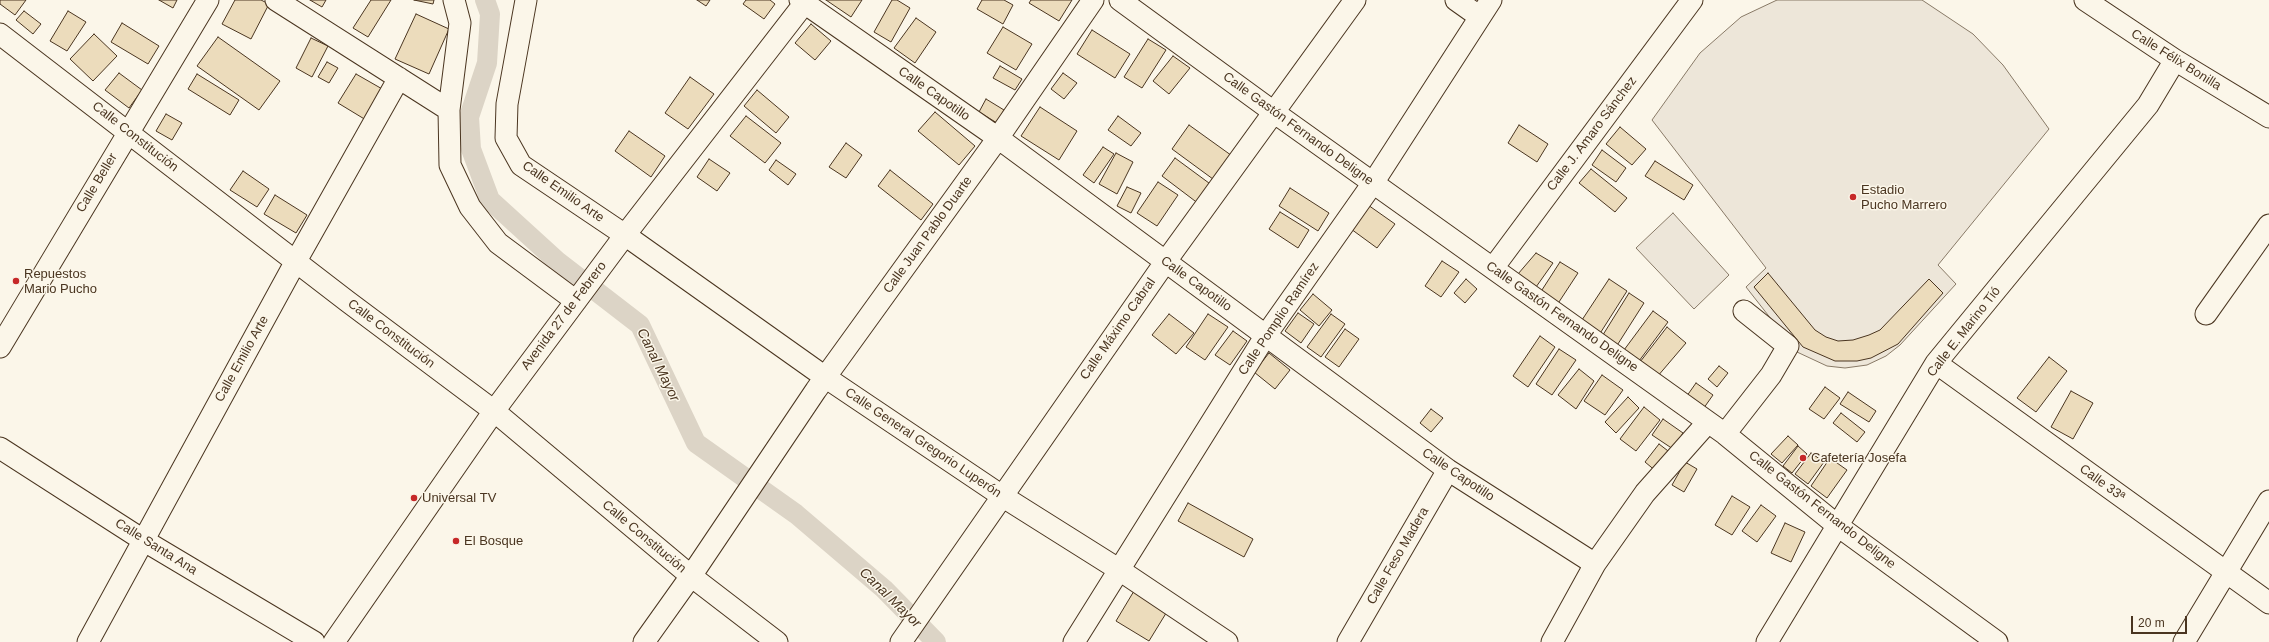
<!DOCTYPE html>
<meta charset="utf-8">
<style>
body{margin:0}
#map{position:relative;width:2269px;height:642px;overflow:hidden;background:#fbf6e9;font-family:Arial,sans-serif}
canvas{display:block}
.scale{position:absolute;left:2131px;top:616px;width:56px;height:18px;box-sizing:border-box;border:2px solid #4a3520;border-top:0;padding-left:5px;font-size:12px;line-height:14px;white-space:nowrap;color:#4a3520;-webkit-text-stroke:3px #fbf6e9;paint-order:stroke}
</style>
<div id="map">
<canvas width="2269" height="642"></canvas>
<div class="scale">20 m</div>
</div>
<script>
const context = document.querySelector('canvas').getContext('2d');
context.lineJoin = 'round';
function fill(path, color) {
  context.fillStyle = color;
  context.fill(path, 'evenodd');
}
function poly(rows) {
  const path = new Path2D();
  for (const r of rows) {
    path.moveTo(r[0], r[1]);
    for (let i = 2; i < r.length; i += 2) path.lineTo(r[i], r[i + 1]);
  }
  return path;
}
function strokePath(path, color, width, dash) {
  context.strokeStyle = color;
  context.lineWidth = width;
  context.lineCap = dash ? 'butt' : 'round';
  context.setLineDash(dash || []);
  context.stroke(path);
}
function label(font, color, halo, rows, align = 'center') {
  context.font = font + ' Arial,sans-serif';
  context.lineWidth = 3;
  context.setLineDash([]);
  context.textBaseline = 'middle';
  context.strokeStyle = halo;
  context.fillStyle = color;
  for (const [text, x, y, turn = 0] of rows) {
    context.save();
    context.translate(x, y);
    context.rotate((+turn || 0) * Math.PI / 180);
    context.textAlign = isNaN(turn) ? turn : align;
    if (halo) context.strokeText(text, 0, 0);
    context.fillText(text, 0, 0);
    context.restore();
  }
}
const green = poly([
 [1777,0,1922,0,1973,34,2003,65,2049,129,1938,265,1956,284,1900,345,1886,356,1867,365,1845,368,1827,366,1797,352,1746,287,1766,268,1652,120,1700,53,1741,17,1777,0],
 [1673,213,1729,275,1694,309,1636,248,1673,213]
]);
const canal = poly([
 [485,0,490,14,487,63,469,117,471,149,490,200,557,261,640,325,696,443,796,514,884,589,936,642]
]);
const building = poly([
 [0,0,26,0,15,15,0,4,0,0],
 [159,0,177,0,173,8,159,0],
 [235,0,261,0,269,4,251,39,222,24,235,0],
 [310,0,326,0,322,7,310,0],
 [371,0,391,0,368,37,353,28,371,0],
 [414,0,434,0,433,4,414,0],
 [697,0,710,0,706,6,697,0],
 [746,0,770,0,775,4,764,19,743,4,746,0],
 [826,0,862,0,851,17,826,0],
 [892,0,897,0,910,8,891,42,874,32,892,0],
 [982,0,1004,0,1013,5,1003,24,977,9,982,0],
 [1031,0,1072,0,1059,21,1029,3,1031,0],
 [24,11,41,24,33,34,16,20,24,11],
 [68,11,86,22,67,51,50,41,68,11],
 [416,14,449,29,429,74,395,59,416,14],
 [916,18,936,32,915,63,894,48,916,18],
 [122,23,159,46,148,64,111,42,122,23],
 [811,24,831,41,815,60,795,43,811,24],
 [1003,27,1032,44,1016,70,987,53,1003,27],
 [1092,30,1130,54,1115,78,1077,54,1092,30],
 [94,34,117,56,93,81,70,59,94,34],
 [218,37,280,81,259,110,197,66,218,37],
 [311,38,328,46,312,77,296,68,311,38],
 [1148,39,1166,50,1142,88,1124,77,1148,39],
 [1173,56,1190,68,1169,94,1153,81,1173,56],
 [327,62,338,68,329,83,318,77,327,62],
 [1000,66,1022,79,1015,90,993,78,1000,66],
 [119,73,142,90,129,108,105,90,119,73],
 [1063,73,1077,83,1064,99,1051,89,1063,73],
 [197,74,239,100,230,115,188,89,197,74],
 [356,74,384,90,366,120,338,103,356,74],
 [690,77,714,94,688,129,665,113,690,77],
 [757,90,789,117,776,133,744,106,757,90],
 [986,99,1004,110,997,123,979,112,986,99],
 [1040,107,1077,131,1059,160,1021,136,1040,107],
 [935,112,975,146,959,165,918,131,935,112],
 [166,114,182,123,172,140,156,131,166,114],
 [746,116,781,143,765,163,730,136,746,116],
 [1118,116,1141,133,1131,146,1108,130,1118,116],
 [1189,125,1235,158,1217,182,1172,149,1189,125],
 [1519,125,1548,144,1537,162,1508,143,1519,125],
 [1620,127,1646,149,1632,165,1606,144,1620,127],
 [629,131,665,156,651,177,615,151,629,131],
 [846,143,862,155,846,178,829,167,846,143],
 [1103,147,1114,154,1094,183,1083,175,1103,147],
 [1602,150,1626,168,1616,182,1592,165,1602,150],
 [1116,153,1133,162,1117,194,1099,184,1116,153],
 [1175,158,1213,186,1199,204,1162,176,1175,158],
 [709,159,730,173,717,191,697,177,709,159],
 [776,160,796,174,788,185,769,170,776,160],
 [1655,161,1693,185,1684,200,1645,176,1655,161],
 [1591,169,1627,198,1615,212,1579,183,1591,169],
 [890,170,933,204,921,220,878,186,890,170],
 [243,171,269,189,257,207,230,190,243,171],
 [1158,182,1178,195,1157,226,1137,213,1158,182],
 [1127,187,1141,193,1131,213,1117,206,1127,187],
 [1290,188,1329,213,1318,231,1279,206,1290,188],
 [275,195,307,215,296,233,264,214,275,195],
 [1368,205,1395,224,1377,248,1351,229,1368,205],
 [1280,212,1309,230,1298,248,1269,229,1280,212],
 [1536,253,1553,263,1536,287,1518,274,1536,253],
 [1442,261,1459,272,1441,297,1425,286,1442,261],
 [1560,262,1578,273,1557,305,1540,293,1560,262],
 [1768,273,1815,330,1826,337,1838,341,1853,340,1869,335,1880,330,1929,279,1943,293,1898,344,1871,358,1857,361,1835,361,1803,347,1754,287,1768,273],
 [1466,279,1477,289,1465,303,1454,293,1466,279],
 [1609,279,1627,291,1599,335,1580,323,1609,279],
 [1629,293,1644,303,1616,347,1601,338,1629,293],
 [1313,294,1332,310,1319,326,1300,310,1313,294],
 [1653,311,1668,322,1639,361,1624,350,1653,311],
 [1298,313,1314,324,1301,343,1285,331,1298,313],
 [1169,314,1194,333,1176,354,1152,335,1169,314],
 [1208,314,1228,327,1205,360,1186,347,1208,314],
 [1331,314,1345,324,1321,357,1307,347,1331,314],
 [1667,327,1686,343,1657,377,1640,362,1667,327],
 [1345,329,1359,339,1339,367,1325,357,1345,329],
 [1233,331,1247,341,1230,365,1215,355,1233,331],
 [1540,336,1555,347,1528,387,1513,376,1540,336],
 [1559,349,1576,360,1552,395,1536,384,1559,349],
 [1269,353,1290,370,1275,389,1254,372,1269,353],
 [2049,357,2067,371,2036,412,2017,398,2049,357],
 [1719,366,1728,373,1717,387,1708,379,1719,366],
 [1579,369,1594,381,1576,409,1558,395,1579,369],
 [1602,375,1623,390,1605,415,1584,401,1602,375],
 [1696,383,1713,395,1701,412,1684,400,1696,383],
 [1825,387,1840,398,1824,419,1809,409,1825,387],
 [2071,391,2093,403,2073,439,2051,427,2071,391],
 [1848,392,1876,411,1869,422,1840,404,1848,392],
 [1628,397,1639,408,1616,433,1605,422,1628,397],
 [1644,407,1660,420,1636,451,1620,439,1644,407],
 [1431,409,1443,418,1431,432,1420,423,1431,409],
 [1841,413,1865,432,1857,442,1833,423,1841,413],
 [1663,419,1683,433,1673,449,1652,435,1663,419],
 [1788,436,1798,445,1782,463,1771,454,1788,436],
 [1659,444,1672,454,1657,472,1645,462,1659,444],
 [1798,446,1807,454,1792,473,1783,466,1798,446],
 [1811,453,1824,462,1808,484,1795,474,1811,453],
 [1830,458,1847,470,1827,498,1811,486,1830,458],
 [1685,462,1697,469,1684,492,1672,485,1685,462],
 [1732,496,1750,507,1732,535,1715,525,1732,496],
 [1188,503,1253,539,1244,557,1178,521,1188,503],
 [1761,505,1776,516,1757,542,1742,531,1761,505],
 [1785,523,1805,532,1791,562,1771,553,1785,523],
 [1134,591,1168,610,1149,641,1116,621,1134,591]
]);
const minor = poly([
 [276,0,449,110],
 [454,0,460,23,449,110,450,165,470,207,498,243,576,301],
 [526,0,507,104,506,138,521,165,625,235,825,377,1002,496,1118,569,1227,642],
 [800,0,998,138,1448,470,1595,564],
 [1120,0,1275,113,1725,434,1838,526,1997,642],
 [1456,0,1480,17],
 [2085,0,2175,60,2269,117],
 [0,34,347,301,494,411,691,576,777,642],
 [1493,268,1692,0],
 [2206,314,2269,225],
 [0,347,208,0],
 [1936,363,2269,603],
 [1725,434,1771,375,1788,346,1744,311],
 [0,448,143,540,314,642],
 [88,642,296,261,399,78],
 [334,642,494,411,625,235,807,0],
 [644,642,691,576,816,390,998,138,1093,0],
 [901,642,1166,261,1355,0],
 [1074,642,1266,335,1373,183,1491,0],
 [1348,642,1448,470],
 [1552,642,1595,564,1645,493,1708,422],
 [1767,642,1936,363,2148,105,2175,60],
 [2184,642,2269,501]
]);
const markers = [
 [1853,197,4,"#c62828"],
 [16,281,4,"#c62828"],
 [1803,458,4,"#c62828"],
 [414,498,4,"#c62828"],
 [456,541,4,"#c62828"]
];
const streetNames = [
 ["Calle Félix Bonilla",2176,60,32],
 ["Calle Capotillo",934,94,35],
 ["Calle Gastón Fernando Deligne",1298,129,36],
 ["Calle J. Amaro Sánchez",1592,134,-53],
 ["Calle Constitución",135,137,38],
 ["Calle Beller",97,183,-59],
 ["Calle Emilio Arte",563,192,35],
 ["Calle Juan Pablo Duarte",928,235,-54],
 ["Calle Capotillo",1196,284,36],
 ["Avenida 27 de Febrero",564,316,-53],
 ["Calle Gastón Fernando Deligne",1562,317,35],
 ["Calle Pomplio Ramírez",1279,319,-56],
 ["Calle Máximo Cabral",1118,329,-55],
 ["Calle E. Marino Tió",1964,332,-52],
 ["Calle Constitución",391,334,37],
 ["Calle Emilio Arte",242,359,-61],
 ["Calle General Gregorio Luperón",923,443,34],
 ["Calle Capotillo",1458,475,34],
 ["Calle 33ª",2102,483,36],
 ["Calle Gastón Fernando Deligne",1822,510,38],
 ["Calle Constitución",644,537,40],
 ["Calle Santa Ana",156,547,32],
 ["Calle Feso Madera",1398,556,-60]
];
const poiNames = [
 ["Estadio",1861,190],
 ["Pucho Marrero",1861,205],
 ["Repuestos",24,274],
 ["Mario Pucho",24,289],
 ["Cafetería Josefa",1811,458],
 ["Universal TV",422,498],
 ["El Bosque",464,541]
];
const waterNames = [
 ["Canal Mayor",658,365,64],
 ["Canal Mayor",890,598,44]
];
fill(green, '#ede6d9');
strokePath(green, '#887966', 1);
strokePath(canal, '#dcd4c6', 20);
fill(building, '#ecdcbc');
strokePath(building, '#4a3520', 1);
strokePath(minor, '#4a3520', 23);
strokePath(minor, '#fbf6e9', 21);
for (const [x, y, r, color] of markers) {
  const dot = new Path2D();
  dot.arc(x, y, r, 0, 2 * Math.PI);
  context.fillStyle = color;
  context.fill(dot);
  strokePath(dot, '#fbf6e9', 1.5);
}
label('13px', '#4a3520', '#fbf6e9', streetNames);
label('13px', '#4a3520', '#fbf6e9', poiNames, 'left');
label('italic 14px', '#4a3520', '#fbf6e9', waterNames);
</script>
